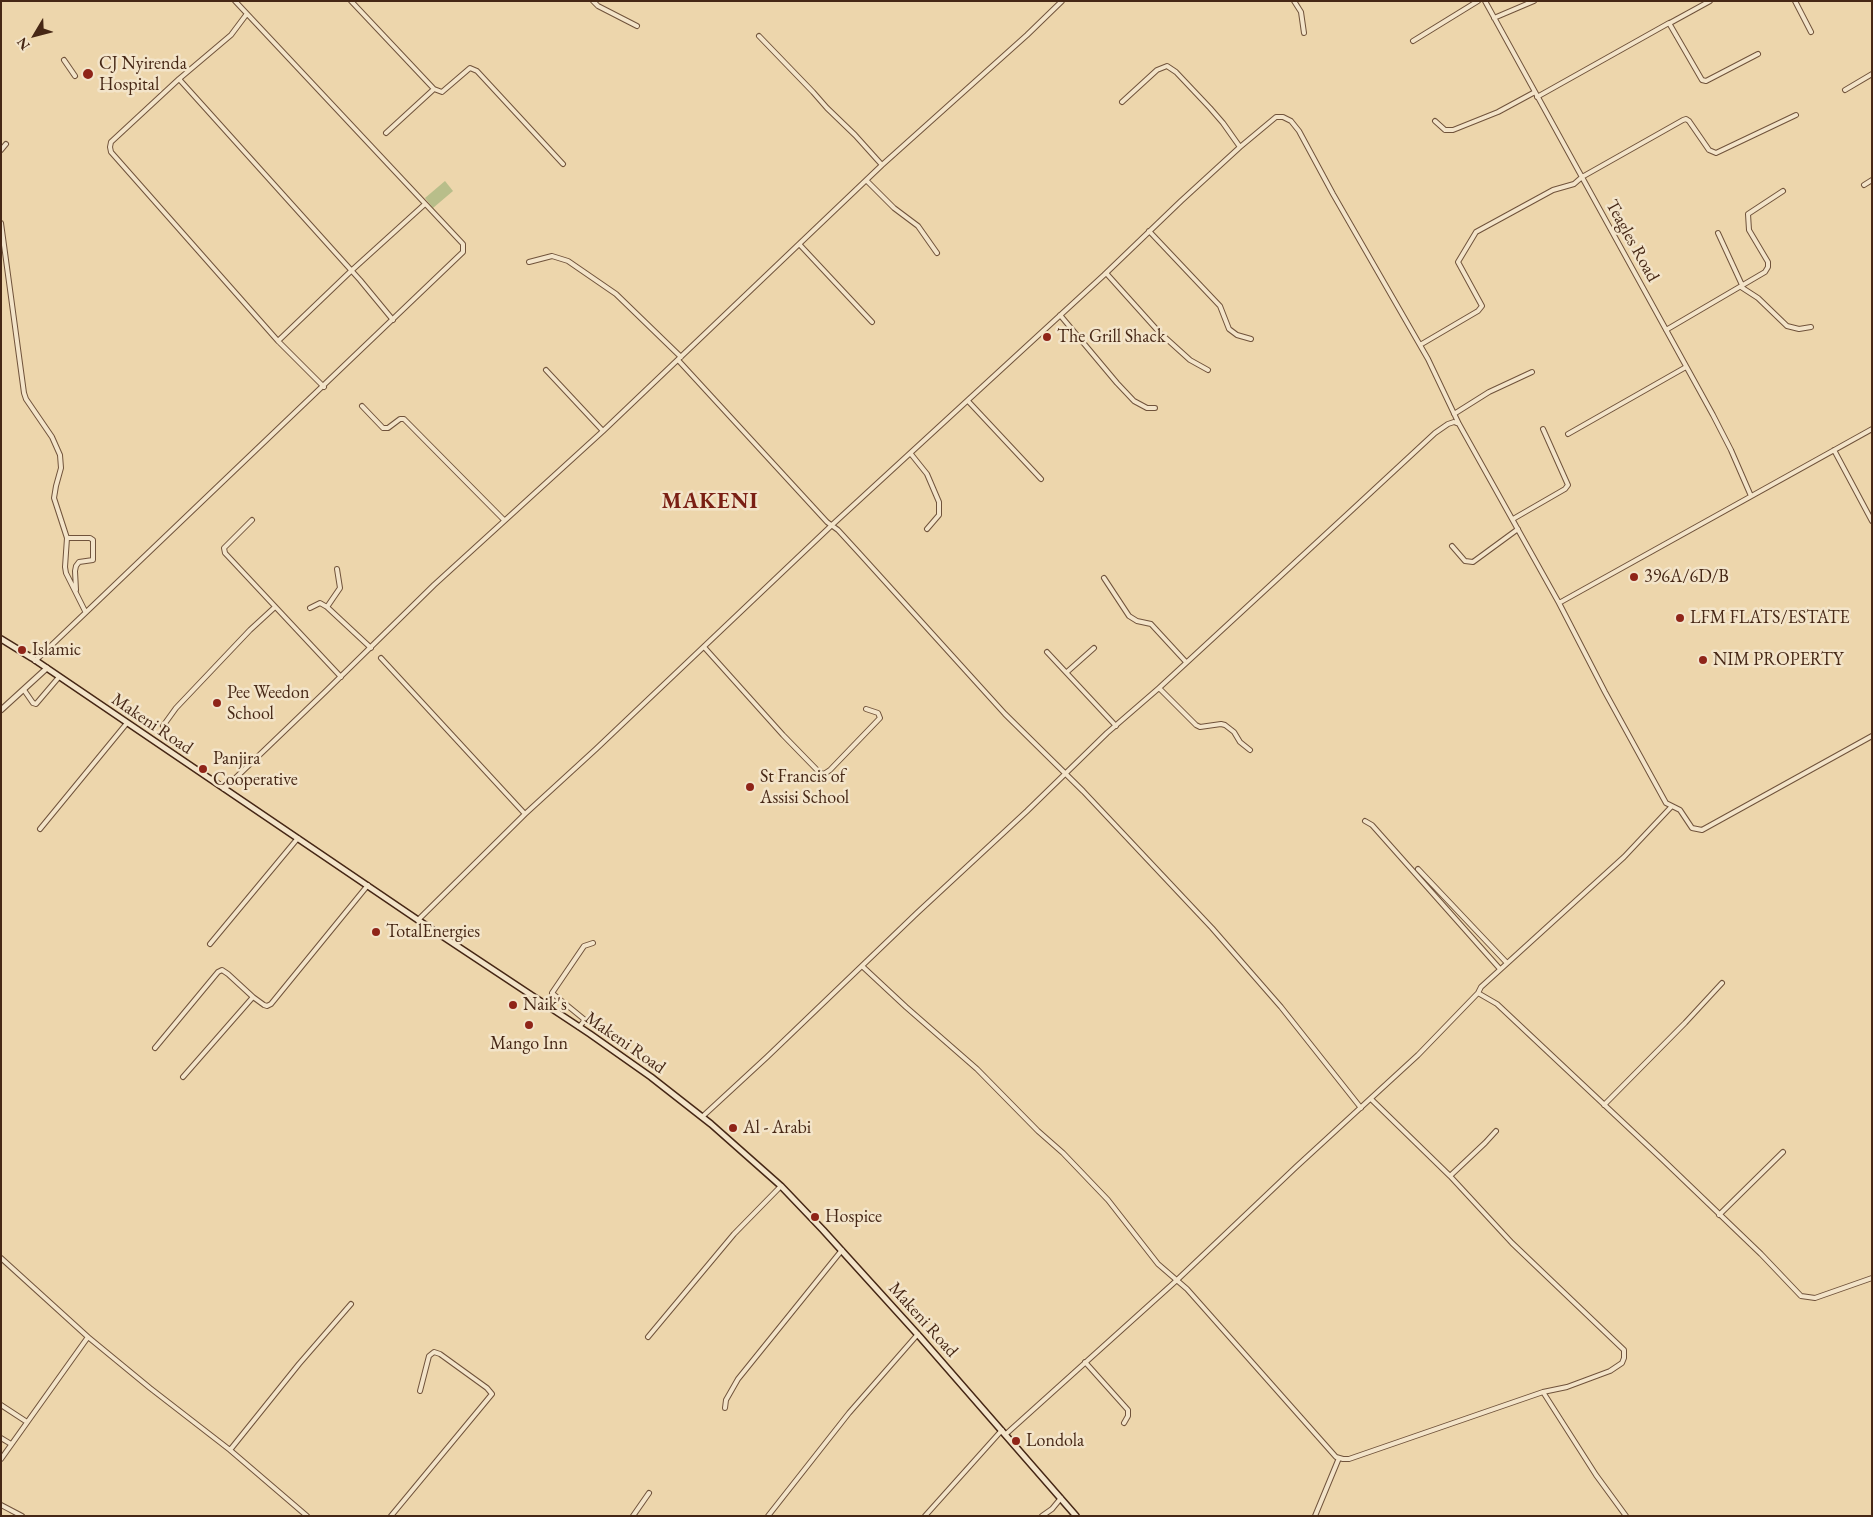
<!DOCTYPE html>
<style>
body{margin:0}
#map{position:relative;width:1873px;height:1517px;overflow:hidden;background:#edd6ac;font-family:"EB Garamond",serif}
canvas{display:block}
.frame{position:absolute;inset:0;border:2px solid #462715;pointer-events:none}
.north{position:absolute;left:10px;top:10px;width:50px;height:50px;-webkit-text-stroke:4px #f3e4c9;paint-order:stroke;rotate:233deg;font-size:14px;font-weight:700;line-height:20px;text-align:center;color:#462715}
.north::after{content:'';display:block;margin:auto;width:18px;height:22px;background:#462715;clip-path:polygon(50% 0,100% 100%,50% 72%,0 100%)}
</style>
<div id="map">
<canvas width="1873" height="1517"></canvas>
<div class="frame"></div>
<div class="north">N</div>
</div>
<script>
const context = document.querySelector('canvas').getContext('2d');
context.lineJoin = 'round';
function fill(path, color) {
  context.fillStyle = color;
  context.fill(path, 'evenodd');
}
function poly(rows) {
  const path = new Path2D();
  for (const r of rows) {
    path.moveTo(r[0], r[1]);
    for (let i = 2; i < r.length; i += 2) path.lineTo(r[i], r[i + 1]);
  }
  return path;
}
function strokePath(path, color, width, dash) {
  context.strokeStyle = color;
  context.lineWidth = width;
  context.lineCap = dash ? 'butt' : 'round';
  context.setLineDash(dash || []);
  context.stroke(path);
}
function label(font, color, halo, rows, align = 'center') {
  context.font = font + ' "EB Garamond",serif';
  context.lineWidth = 5;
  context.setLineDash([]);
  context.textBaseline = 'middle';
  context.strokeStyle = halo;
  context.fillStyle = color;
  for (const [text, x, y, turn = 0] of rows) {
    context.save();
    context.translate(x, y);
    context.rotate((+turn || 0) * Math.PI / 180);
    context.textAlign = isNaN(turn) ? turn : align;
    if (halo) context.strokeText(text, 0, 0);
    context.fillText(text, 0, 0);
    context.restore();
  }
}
const green = poly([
 [445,181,453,191,433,208,425,198]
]);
const minor = poly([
 [351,1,434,89,442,92,470,68,477,71,563,164],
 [593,1,598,6,637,26],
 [1294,1,1301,12,1304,33],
 [1485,1,1713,415,1731,450,1751,496],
 [1795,1,1811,32],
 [246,15,231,35,179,79,111,142,110,147,111,152,278,341,351,271,425,204],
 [1494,18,1534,1],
 [1670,23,1710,1],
 [759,36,813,92,827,108,855,135,882,165],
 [1413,41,1478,1],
 [64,60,75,76],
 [179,79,360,280,393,320],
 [1845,90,1872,74],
 [1537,97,1669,23,1702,80,1706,81,1758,54],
 [1122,102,1157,70,1167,66,1176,72,1210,108,1223,123,1240,147],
 [1435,121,1445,130,1453,130,1498,112,1535,92],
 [386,133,434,89],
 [1,150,6,144],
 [867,181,894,208,918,226,937,253],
 [1864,185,1872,180],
 [1,223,24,393,26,399,52,437,60,455,61,468,56,486,54,498,67,538,65,567,66,573,85,611],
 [1149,231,1220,306,1229,329,1237,335,1251,339],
 [1718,233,1742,285],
 [800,245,872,322],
 [529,262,552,256,568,261,616,294,681,357],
 [1106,273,1159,332,1190,360,1208,370],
 [1741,287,1758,298,1787,326,1799,329,1811,327],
 [1060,315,1117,383,1134,401,1147,408,1155,408],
 [1666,330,1765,272,1768,267,1768,262,1749,230,1748,214,1783,191],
 [278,341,324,387],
 [1420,345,1478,311,1482,306,1458,262,1476,232,1553,190,1574,184,1582,177,1683,120,1686,119,1689,121,1709,150,1716,153,1796,115],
 [678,360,827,522,838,530,860,554,1005,714,1083,791,1212,928,1281,1007,1361,1108],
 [546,370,603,431],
 [968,401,1041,479],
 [362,406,383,428,388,428,400,419,404,419,504,520],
 [1454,414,1489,392,1532,372],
 [1568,434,1686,367],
 [1834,450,1872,521],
 [911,454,927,474,939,502,939,515,927,529],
 [1513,519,1565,489,1568,485,1543,429],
 [252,520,224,548,225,553,341,677],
 [67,538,90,538,93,540,93,560,79,562,76,566,75,571,76,590],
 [1452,546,1465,561,1473,562,1518,529],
 [1104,578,1129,616,1137,621,1151,624,1186,662],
 [1559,603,1872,429],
 [327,607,340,588,337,569],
 [310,608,320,603,327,607,371,648],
 [704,647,783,735,819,772,824,774,830,770,880,718,878,713,866,709],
 [1047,652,1116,726],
 [381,658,525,814],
 [35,661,463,252,463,244,235,1],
 [1067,672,1094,648],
 [1159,688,1196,725,1200,727,1221,724,1225,725,1234,732,1240,742,1250,750],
 [24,690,33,703,36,704,59,677],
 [163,726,176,708,250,630,275,607],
 [224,789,326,691,434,585,603,431,882,165,1027,35,1062,1],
 [1365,821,1372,825,1500,969],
 [40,829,127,723],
 [1418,869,1507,963],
 [418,920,525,814,596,749,832,525,1104,275,1181,201,1240,147,1276,117,1283,117,1291,121,1299,131,1333,194,1428,359,1459,424,1559,603,1605,692,1666,803,1680,810,1692,828,1702,830,1872,736],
 [210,944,298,838],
 [862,966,906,1007,977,1069,1038,1131,1063,1153,1108,1200,1158,1264,1187,1289,1336,1457,1343,1459,1349,1459,1543,1392],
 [1478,993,1481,987,1624,857,1672,806],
 [579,1027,585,1020,552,993,584,946,593,943],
 [155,1048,218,972,222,970,228,974,253,997],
 [183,1077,253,997,264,1005,267,1006,271,1004,368,885],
 [1371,1099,1450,1176,1512,1243,1624,1350,1624,1358,1622,1363,1610,1371,1567,1387,1543,1392,1596,1475,1626,1516],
 [1604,1105,1685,1023,1722,983],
 [702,1117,767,1057,917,913,1027,811,1107,733,1159,688,1353,509,1435,433,1448,424,1454,422,1459,424],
 [1450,1176,1485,1143,1496,1131],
 [1719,1215,1783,1152],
 [1,1258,88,1337,150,1388,230,1450,307,1516],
 [648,1337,734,1234,781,1186],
 [1085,1362,1128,1410,1128,1416,1124,1423],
 [1,1405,27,1422],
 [725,1408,726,1400,738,1379,842,1250],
 [1006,1434,1177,1280,1296,1167,1418,1055,1478,993,1497,1004,1662,1159,1761,1254,1801,1296,1815,1298,1872,1278],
 [1,1438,11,1444],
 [230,1450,299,1364,351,1304],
 [1,1459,88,1337],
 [1,1505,22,1516],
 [391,1516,492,1394,487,1388,440,1354,434,1352,429,1356,420,1391],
 [633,1516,649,1493],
 [768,1516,849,1413,918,1334],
 [925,1516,1002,1430],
 [1042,1516,1052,1509,1061,1498],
 [1315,1516,1339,1458]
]);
const tertiary = poly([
 [1,710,47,668]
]);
const secondary = poly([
 [1,639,32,658,418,920,590,1034,651,1077,711,1124,781,1186,823,1230,920,1337,1076,1516]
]);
const markers = [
 [88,74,6,"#8f2418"],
 [1047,337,5,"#8f2418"],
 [1634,577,5,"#8f2418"],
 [1680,618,5,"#8f2418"],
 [22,650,5,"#8f2418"],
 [1703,660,5,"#8f2418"],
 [217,703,5,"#8f2418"],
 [203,769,5,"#8f2418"],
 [750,787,5,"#8f2418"],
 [376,932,5,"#8f2418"],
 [513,1005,5,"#8f2418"],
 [529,1025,5,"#8f2418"],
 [733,1128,5,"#8f2418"],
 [815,1217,5,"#8f2418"],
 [1016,1441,5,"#8f2418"]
];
const poiNames = [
 ["CJ Nyirenda",99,64],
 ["Hospital",99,85],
 ["The Grill Shack",1057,337],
 ["396A/6D/B",1644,577],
 ["LFM FLATS/ESTATE",1690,618],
 ["Islamic",32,650],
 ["NIM PROPERTY",1713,660],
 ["Pee Weedon",227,693],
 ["School",227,714],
 ["Panjira",213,759],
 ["Cooperative",213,780],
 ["St Francis of",760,777],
 ["Assisi School",760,798],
 ["TotalEnergies",386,932],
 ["Naik's",523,1005],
 ["Mango Inn",529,1044,"center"],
 ["Al - Arabi",743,1128],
 ["Hospice",825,1217],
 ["Londola",1026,1441]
];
const streetNames = [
 ["Teagles Road",1632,241,61],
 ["Makeni Road",152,724,34],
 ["Makeni Road",625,1043,35],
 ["Makeni Road",923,1320,48]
];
const districtNames = [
 ["MAKENI",710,502]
];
fill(green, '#b8be8a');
strokePath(minor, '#70533b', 6);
strokePath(tertiary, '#70533b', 7);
strokePath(secondary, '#462715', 8);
strokePath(minor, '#f3e4c9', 4);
strokePath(tertiary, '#f3e4c9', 4.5);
strokePath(secondary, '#f3e4c9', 5);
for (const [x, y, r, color] of markers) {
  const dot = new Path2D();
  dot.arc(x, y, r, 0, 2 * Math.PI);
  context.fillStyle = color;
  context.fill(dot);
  strokePath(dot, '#f3e4c9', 2);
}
label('18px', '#462715', '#f3e4c9', poiNames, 'left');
label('18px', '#462715', '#f3e4c9', streetNames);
context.letterSpacing = '1px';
label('bold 22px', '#7a1f14', '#f3e4c9', districtNames);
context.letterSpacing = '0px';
</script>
